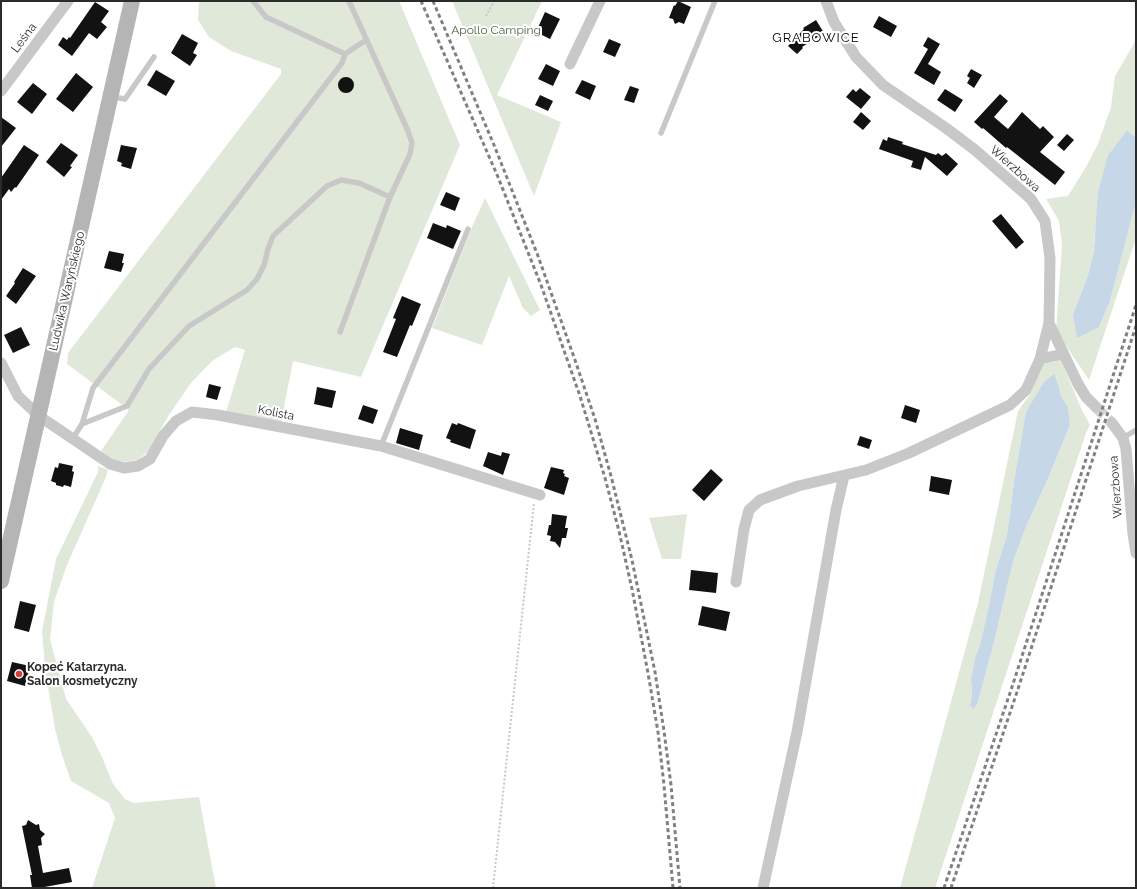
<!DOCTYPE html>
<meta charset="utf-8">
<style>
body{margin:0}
#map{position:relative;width:1137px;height:889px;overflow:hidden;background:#fff;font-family:Raleway,sans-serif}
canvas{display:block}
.frame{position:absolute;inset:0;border:2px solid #2b2b2b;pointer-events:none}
</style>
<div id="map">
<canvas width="1137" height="889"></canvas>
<div class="frame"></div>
</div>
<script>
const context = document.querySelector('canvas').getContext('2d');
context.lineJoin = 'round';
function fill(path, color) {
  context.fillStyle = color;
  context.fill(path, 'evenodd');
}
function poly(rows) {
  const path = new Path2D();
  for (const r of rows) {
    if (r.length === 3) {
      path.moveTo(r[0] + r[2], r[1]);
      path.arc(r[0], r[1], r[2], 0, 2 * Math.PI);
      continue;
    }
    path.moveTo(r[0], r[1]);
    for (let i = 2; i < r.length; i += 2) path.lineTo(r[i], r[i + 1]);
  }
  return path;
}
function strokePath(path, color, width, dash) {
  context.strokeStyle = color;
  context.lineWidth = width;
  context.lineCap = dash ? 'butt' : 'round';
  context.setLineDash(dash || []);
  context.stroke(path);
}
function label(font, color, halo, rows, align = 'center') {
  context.font = font + ' Raleway,sans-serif';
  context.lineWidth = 4;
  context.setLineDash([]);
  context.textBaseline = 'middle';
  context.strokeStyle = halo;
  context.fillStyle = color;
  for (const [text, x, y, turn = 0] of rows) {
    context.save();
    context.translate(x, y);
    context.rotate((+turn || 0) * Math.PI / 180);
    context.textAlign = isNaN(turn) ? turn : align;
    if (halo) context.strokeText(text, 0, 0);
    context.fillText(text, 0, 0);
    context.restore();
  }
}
const green = poly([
 [199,1,399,1,460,145,361,377,293,361,281,423,226,412,245,350,235,347,212,361,191,383,169,415,148,452,137,460,123,462,112,460,101,451,129,410,67,364,68,353,281,74,281,69,231,51,209,37,198,20],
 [452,1,542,1,497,95,561,122,534,196],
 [1136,37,1136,138,1127,130,1108,155,1095,232,1094,251,1088,275,1073,314,1099,327,1110,301,1136,202,1136,238,1089,380,1056,331,1062,245,1059,221,1046,199,1068,196,1086,167,1098,144,1111,107,1115,76,1133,45],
 [485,198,540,310,531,316,523,308,509,276,482,345,432,328,472,227],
 [1061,360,1081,408,1090,425,1086,433,935,888,900,888,978,603,1018,411,1031,393,1043,364],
 [1059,387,1061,396,1068,407,1070,425,1047,481,1025,529,1013,562,994,642,978,702,974,709,970,706,972,693,971,679,975,658,980,645,989,605,996,569,1007,535,1015,475,1026,413],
 [98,466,108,470,106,477,67,565,54,602,50,639,66,699,92,737,102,757,113,784,125,799,134,803,199,797,216,888,92,888,115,818,109,803,71,781,62,755,55,729,45,668,42,631,56,559,98,472],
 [687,514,681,559,662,559,649,518]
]);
const water = poly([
 [1127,130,1136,138,1136,202,1110,301,1099,327,1077,338,1073,314,1088,275,1094,251,1098,192,1108,155],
 [1054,374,1059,387,1061,396,1068,407,1070,425,1047,481,1025,529,1013,562,994,642,978,702,974,709,970,706,972,693,971,679,975,658,980,645,989,605,996,569,1007,535,1015,475,1026,412,1044,382]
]);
const building = poly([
 [678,1,691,7,684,24,679,22,675,24,673,19,669,18,674,5,675,6],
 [95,2,109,11,101,22,107,27,97,39,89,33,72,56,58,45,63,37,67,40,69,37,70,38],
 [545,12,560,19,550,39,536,32],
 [879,16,897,26,891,37,873,27],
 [816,20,824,33,802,47,803,48,797,54,788,46,804,29,803,28],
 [182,34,198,43,193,53,197,55,190,66,171,53],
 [928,37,940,44,928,64,941,72,934,85,914,73,928,49,923,46],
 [609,39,621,44,615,57,603,52],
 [546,64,560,71,553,86,538,79],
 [971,69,982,75,974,88,967,83,970,78,967,76],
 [156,70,175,81,166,96,147,85],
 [76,73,93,87,73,112,56,99],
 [346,85,8],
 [582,80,596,86,590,100,575,93],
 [33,83,47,94,32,114,17,102],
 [630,86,639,89,634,103,624,100],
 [860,88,871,97,861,109,846,97,853,89,856,92],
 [945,89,963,100,955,112,937,100],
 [1000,94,1008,101,994,117,1008,129,1022,112,1040,129,1043,126,1054,137,1040,152,1065,172,1055,185,1007,147,1006,148,983,128,982,129,974,122],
 [540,95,553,101,548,111,535,105],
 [861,112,871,121,863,130,853,122],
 [1,117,16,128,1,147],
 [1067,134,1074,140,1064,151,1057,145],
 [888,137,903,142,902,144,936,155,938,153,942,156,946,153,958,164,947,176,925,157,921,170,911,167,913,161,879,149,883,139,887,141],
 [61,143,78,155,70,166,72,167,64,177,46,162],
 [24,145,39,155,16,188,15,187,11,192,9,189,1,200,1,178],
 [121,145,137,148,131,169,121,166,122,163,117,161],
 [446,192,460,198,455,211,440,205],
 [1001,214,1024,242,1016,249,992,221],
 [433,223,446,228,447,225,461,231,453,249,427,238],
 [109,251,124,254,122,263,124,263,121,272,104,268],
 [23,268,36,276,16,304,6,296,15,283,14,282],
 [402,296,421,304,412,326,410,325,397,357,383,352,396,319,393,318],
 [21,327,30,345,13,353,4,335],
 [209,384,221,387,217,400,206,397],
 [317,387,336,391,332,408,314,404],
 [363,405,378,410,373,424,358,419],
 [905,405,920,410,916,423,901,418],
 [452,423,457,425,458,423,476,430,470,449,450,442,451,440,446,438],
 [400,428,423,435,419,450,396,443],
 [860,436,872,440,869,449,857,445],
 [488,452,501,456,502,452,510,454,503,475,483,466],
 [59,463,73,466,72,471,74,472,71,487,64,485,63,487,56,485,56,483,51,481,55,467,58,468],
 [551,467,564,470,563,473,565,474,564,476,569,478,564,495,544,488],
 [711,469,723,480,704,501,692,490],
 [931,476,952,480,949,495,929,491],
 [552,514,567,516,565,528,568,528,566,538,562,538,560,548,555,542,550,541,551,536,547,535,549,525,551,525],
 [691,570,718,573,716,593,689,590],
 [20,601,36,605,29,632,14,628],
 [702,606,730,612,726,631,698,625],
 [12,662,30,666,25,686,7,681],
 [28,820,36,825,39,824,40,830,45,834,41,838,42,845,38,846,43,873,69,868,72,882,39,888,32,888,30,875,32,875,22,826,26,825]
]);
const streetTunnel = poly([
 [1096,407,1112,423]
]);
const path = poly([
 [486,16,494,1],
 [493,888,534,503]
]);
const lane = poly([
 [253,1,266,17,345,54],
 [113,97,125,99,154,57],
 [661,133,715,1],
 [340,332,390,197,410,154,412,143,408,131,349,1],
 [82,424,127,406,149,369,189,326,247,290,257,279,264,265,268,249,273,236,327,186,341,180,359,183,390,197],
 [73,438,82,424,93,388,342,63,345,54,366,40],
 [1123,438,1136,430],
 [381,446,468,229]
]);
const street = poly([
 [826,1,834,22,856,57,883,85,946,128,975,150,1031,199,1045,221,1050,258,1049,323,1078,384,1086,397,1096,407],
 [570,64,600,1],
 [1,91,68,1],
 [1040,359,1063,354],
 [1,363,18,396,39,416,110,464,124,468,138,466,150,459,163,436,176,421,192,412,218,415,381,446,540,495],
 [1112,423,1123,438,1126,449,1133,534,1136,553],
 [736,582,744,529,749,510,760,500,798,486,866,470,909,453,1010,405,1026,390,1040,359,1049,323],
 [763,888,797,732,836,510,844,476]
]);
const secondary = poly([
 [1,581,132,1]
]);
const rail = poly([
 [421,1,498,177,541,285,580,396,605,478,619,531,632,589,648,673,658,732,664,785,673,888],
 [433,1,494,145,538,256,575,360,595,419,611,476,632,560,655,672,664,731,671,785,680,888],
 [944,888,1011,690,1136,305],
 [951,888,1017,692,1136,326]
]);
const markers = [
 [19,674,4,"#da3d35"]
];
const parkNames = [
 ["Apollo Camping",496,30]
];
const streetNames = [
 ["Leśna",24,38,-53],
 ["Wierzbowa",1015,169,42],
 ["Ludwika Waryńskiego",67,291,-77],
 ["Kolista",276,413,11],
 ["Wierzbowa",1116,487,-94]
];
const poiNames = [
 ["Kopeć Katarzyna.",27,667],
 ["Salon kosmetyczny",27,681]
];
const neighbourhoodNames = [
 ["GRABOWICE",816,38]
];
fill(green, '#e0e9d9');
fill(water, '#c6d7e8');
fill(building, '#121212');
strokePath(streetTunnel, '#d5d5d5', 11, [11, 5.5]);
strokePath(path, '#c8c8c8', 2, [2, 2]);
strokePath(lane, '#c8c8c8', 5.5);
strokePath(street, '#c8c8c8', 11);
strokePath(secondary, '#b5b5b5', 16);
strokePath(rail, '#808080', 3, [4, 3]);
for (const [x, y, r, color] of markers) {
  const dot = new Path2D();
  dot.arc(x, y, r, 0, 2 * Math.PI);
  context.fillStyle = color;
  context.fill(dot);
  strokePath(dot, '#fff', 1.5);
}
label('12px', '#4a643c', '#fff', parkNames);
label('12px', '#2b2b2b', '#fff', streetNames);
label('bold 12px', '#2b2b2b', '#fff', poiNames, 'left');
context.letterSpacing = '1px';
label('13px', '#000', '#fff', neighbourhoodNames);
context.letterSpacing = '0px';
</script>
